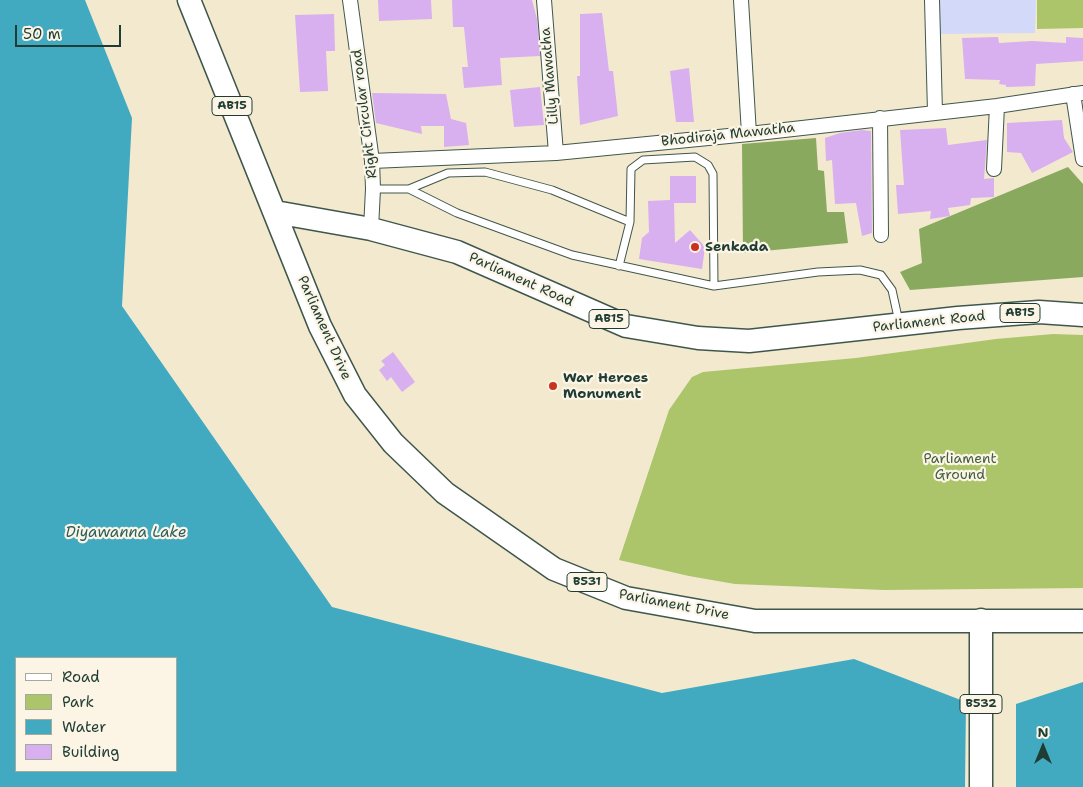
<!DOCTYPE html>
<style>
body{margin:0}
#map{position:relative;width:1083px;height:787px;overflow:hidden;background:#f3e9cf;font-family:"Shantell Sans",sans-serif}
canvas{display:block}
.legend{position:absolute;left:15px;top:657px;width:162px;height:115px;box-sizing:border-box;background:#fcf5e5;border:1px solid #a4ab9e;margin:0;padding:6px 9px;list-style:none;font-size:15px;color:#1f3d34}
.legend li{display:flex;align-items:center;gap:10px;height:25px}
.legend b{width:25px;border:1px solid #a4ab9e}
.north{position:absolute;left:1018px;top:722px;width:50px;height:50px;-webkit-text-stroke:4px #fcf5e5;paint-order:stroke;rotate:0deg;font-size:14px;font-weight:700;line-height:20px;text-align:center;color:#1f3d34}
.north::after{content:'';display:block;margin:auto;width:18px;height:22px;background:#1f3d34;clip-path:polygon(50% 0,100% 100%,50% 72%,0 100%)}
.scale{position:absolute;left:15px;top:25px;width:106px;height:22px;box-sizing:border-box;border:2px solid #1f3d34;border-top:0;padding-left:6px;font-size:15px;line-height:18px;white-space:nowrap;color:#1f3d34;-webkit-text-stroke:4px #fcf5e5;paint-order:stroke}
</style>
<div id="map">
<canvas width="1083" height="787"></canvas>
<ul class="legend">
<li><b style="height:6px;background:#fff"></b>Road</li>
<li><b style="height:14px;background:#acc46a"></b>Park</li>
<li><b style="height:14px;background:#41aac1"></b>Water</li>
<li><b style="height:14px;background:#d8afef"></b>Building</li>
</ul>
<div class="north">N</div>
<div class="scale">50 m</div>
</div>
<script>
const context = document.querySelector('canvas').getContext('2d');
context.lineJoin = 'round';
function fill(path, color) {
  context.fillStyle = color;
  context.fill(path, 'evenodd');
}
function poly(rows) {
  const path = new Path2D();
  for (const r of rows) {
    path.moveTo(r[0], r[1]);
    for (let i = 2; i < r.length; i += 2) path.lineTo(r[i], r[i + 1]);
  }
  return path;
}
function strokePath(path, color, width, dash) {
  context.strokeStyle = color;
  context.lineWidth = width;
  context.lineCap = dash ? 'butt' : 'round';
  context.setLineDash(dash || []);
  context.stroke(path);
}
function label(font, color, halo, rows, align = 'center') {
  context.font = font + ' "Shantell Sans",sans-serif';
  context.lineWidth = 4.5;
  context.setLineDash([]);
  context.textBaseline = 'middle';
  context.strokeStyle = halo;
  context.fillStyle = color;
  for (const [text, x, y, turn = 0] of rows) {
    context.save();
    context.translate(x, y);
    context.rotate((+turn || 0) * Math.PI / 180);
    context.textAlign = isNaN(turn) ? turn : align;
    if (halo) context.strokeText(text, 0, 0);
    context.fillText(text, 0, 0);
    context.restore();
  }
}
const built = poly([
 [934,0,1036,0,1035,33,938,34]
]);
const green = poly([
 [1037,0,1083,0,1083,28,1037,29],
 [1053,334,1083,335,1083,588,884,590,735,584,689,576,619,560,669,410,692,377,703,372,856,358,996,339]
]);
const forest = poly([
 [816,138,818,170,824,171,827,212,844,212,848,243,743,253,742,144],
 [1068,167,1083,184,1083,277,910,290,900,272,922,263,919,229]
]);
const water = poly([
 [0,0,85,0,132,118,122,306,332,607,662,693,854,659,966,702,965,787,0,787],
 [176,658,176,771,16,771,16,658],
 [1083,682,1083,787,1016,787,1016,704]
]);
const building = poly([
 [378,0,431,0,432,19,379,21],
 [452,0,532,0,537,19,540,56,500,58,502,85,464,88,462,67,468,67,464,27,453,27],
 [602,13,609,71,613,71,618,116,580,125,577,76,580,76,580,14],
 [334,14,335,51,326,51,328,91,300,92,295,15],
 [998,37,999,43,1032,41,1066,43,1066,37,1083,38,1083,61,1036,64,1035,86,1006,87,1006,85,999,84,1000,80,965,79,962,38],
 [689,68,694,122,676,122,670,71],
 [540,87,544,125,514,127,510,90],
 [372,93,446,94,451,119,466,123,469,145,444,147,444,126,421,126,422,134,376,123],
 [1062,120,1064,138,1073,152,1032,173,1021,153,1007,152,1007,123],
 [946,128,948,145,987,140,984,179,994,178,994,197,971,198,970,205,948,208,950,216,930,219,931,211,898,214,896,185,904,185,900,130],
 [862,130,871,131,872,233,862,236,856,203,835,204,832,160,826,161,825,138,840,133],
 [670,176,696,176,696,203,674,203,675,243,690,230,705,247,702,269,639,259,642,238,649,232,648,201,670,200],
 [393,352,415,382,402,392,391,377,387,381,379,370,385,365,381,361]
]);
const lane = poly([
 [373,189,409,189,457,213,572,255,714,286,818,272,860,270,881,275,892,290,899,322],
 [409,189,448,173,485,172,552,190,630,222,619,266],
 [630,222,631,169,643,160,695,157,708,165,713,174,714,286]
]);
const street = poly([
 [350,0,372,161,373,189,371,229],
 [544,0,556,153],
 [741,0,749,134],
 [932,0,935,112],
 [1073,94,1083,159],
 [880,118,881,235],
 [372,161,556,153,749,134,997,106,1083,93],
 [994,169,997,106]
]);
const primary = poly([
 [189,0,320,326,355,395,393,443,445,493,554,569,626,598,755,621,1083,621],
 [275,212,371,229,457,252,626,326,698,338,749,341,958,318,1039,312,1083,315],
 [981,787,981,620]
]);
const markers = [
 [695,247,5,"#c8321e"],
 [553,386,5,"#c8321e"]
];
const shields = [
 [232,106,40],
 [1020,313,40],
 [609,319,40],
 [587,582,40],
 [981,704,42]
];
const shieldNames = [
 ["AB15",232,106],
 ["AB15",1020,313],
 ["AB15",609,319],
 ["B531",587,582],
 ["B532",981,704]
];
const streetNames = [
 ["Lilly Mawatha",550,76,-95],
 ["Right Circular road",365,114,-97],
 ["Bhodiraja Mawatha",728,135,-6],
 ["Parliament Road",521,280,24],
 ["Parliament Road",929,322,-6],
 ["Parliament Drive",324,328,66],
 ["Parliament Drive",674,605,11]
];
const poiNames = [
 ["Senkada",705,247],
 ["War Heroes",563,378],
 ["Monument",563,394]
];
const parkNames = [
 ["Parliament",960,459],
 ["Ground",960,475]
];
const waterNames = [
 ["Diyawanna Lake",126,533]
];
fill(built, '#d3d9f9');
fill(green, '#acc46a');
fill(forest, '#89aa5e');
fill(water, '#41aac1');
fill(building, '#d8afef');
strokePath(lane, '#3f574b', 9);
strokePath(street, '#3f574b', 16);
strokePath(primary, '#3f574b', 25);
strokePath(lane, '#fff', 7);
strokePath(street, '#fff', 14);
strokePath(primary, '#fff', 22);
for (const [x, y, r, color] of markers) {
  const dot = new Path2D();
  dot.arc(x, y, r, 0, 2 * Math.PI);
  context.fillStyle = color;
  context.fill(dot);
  strokePath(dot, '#fcf5e5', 2);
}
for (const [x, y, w] of shields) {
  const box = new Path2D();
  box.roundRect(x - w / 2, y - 9.5, w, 19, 4);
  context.fillStyle = '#fcf5e5';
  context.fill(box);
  strokePath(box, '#1f3d34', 1);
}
label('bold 12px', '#1f3d34', null, shieldNames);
label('14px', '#1f3d34', '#fcf5e5', streetNames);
label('bold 14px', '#1f3d34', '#fcf5e5', poiNames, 'left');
label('14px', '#425f42', '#fcf5e5', parkNames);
label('italic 15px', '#295e5e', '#fcf5e5', waterNames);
</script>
